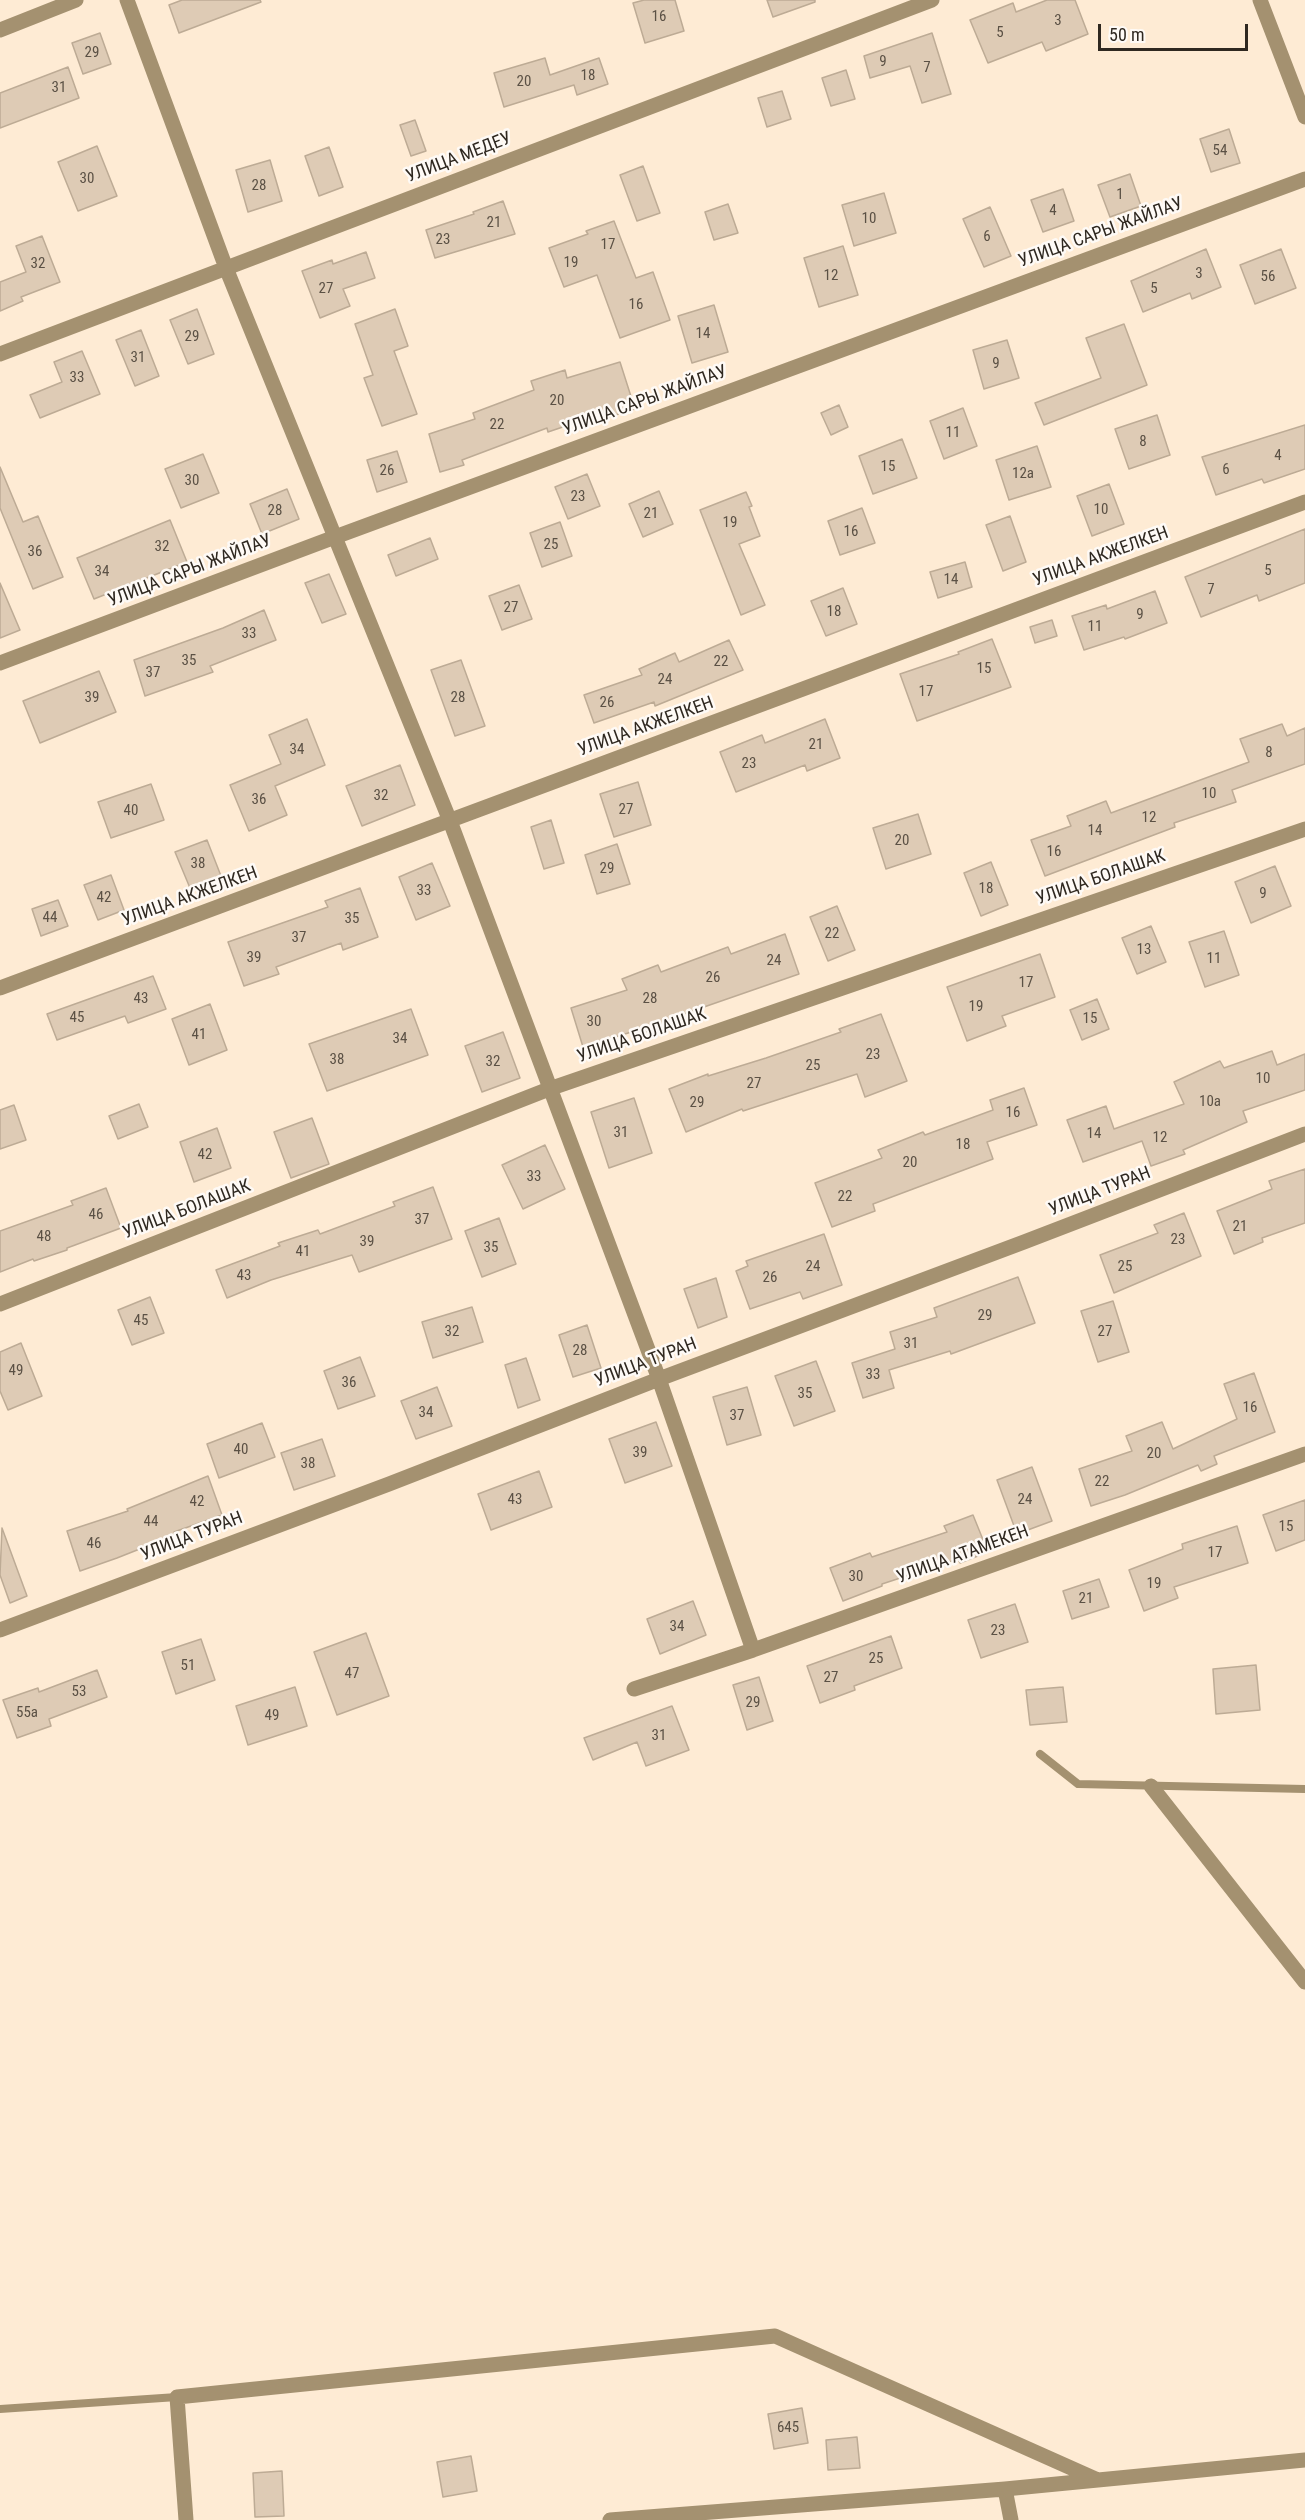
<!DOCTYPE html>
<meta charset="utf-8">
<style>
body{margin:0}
#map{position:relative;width:1305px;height:2520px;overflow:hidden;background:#feebd4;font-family:"Roboto Condensed",sans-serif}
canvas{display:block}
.scale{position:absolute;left:1098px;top:24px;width:150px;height:27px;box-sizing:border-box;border:3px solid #2f2820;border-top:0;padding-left:8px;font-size:18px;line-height:21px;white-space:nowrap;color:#2f2820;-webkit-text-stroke:4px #fefaf6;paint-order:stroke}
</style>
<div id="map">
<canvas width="1305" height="2520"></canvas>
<div class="scale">50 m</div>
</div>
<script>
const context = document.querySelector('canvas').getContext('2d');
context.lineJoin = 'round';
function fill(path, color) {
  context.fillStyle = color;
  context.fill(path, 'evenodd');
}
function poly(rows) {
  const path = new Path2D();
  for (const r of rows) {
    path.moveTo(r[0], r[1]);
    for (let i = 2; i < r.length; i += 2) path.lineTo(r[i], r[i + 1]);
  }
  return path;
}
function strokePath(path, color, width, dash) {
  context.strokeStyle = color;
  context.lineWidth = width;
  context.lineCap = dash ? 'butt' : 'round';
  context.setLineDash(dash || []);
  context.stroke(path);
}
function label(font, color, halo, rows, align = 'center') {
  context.font = font + ' "Roboto Condensed",sans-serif';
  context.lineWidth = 5;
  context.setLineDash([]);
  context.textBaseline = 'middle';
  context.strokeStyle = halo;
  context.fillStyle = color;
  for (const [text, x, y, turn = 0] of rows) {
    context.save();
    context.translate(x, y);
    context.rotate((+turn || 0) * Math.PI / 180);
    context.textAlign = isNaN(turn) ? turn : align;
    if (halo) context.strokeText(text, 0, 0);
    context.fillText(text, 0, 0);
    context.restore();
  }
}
const building = poly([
 [182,0,260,0,261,2,179,33,169,5,182,0],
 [644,0,675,0,684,31,645,43,633,3,644,0],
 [767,0,815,0,815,2,773,17,767,0],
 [1047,0,1075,0,1088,34,1046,51,1042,42,988,63,970,20,1013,3,1016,12,1047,0],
 [100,33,111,64,83,74,72,43,100,33],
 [932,33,951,94,922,103,910,66,870,78,864,56,932,33],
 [545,58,550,75,599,58,608,84,577,95,574,85,504,107,494,73,545,58],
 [68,67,79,98,0,128,0,93,68,67],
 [846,70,855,99,831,106,822,78,846,70],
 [782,91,791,119,767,127,758,98,782,91],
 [415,120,426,151,411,156,400,125,415,120],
 [1229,129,1240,163,1211,172,1200,139,1229,129],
 [97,146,117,196,78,211,58,162,97,146],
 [329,147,343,187,319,196,305,156,329,147],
 [270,160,282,201,248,212,236,170,270,160],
 [643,166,660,213,637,221,620,175,643,166],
 [1130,174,1141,206,1110,217,1098,185,1130,174],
 [1063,189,1074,221,1043,232,1031,200,1063,189],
 [884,193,896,233,854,246,842,205,884,193],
 [503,201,515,234,435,258,426,230,474,214,473,212,503,201],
 [728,204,738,233,714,240,705,212,728,204],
 [990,207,1011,256,984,267,963,219,990,207],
 [614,221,636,278,653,272,670,320,620,338,597,275,564,287,549,248,588,234,586,231,614,221],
 [42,236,60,282,21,297,23,301,0,311,0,282,26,272,16,246,42,236],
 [843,246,858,295,819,307,804,258,843,246],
 [1206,249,1221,287,1192,299,1190,293,1143,312,1131,281,1206,249],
 [1281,249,1296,288,1255,304,1240,265,1281,249],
 [366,252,375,278,343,289,350,306,320,318,302,271,332,260,333,264,366,252],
 [714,305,728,352,692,363,678,316,714,305],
 [197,309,214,354,188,364,170,320,197,309],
 [395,309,408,346,394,351,417,414,382,426,364,378,373,375,355,324,395,309],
 [1124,324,1147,385,1044,425,1035,403,1101,378,1086,338,1124,324],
 [141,330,159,376,135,386,116,340,141,330],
 [1007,340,1019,378,984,389,973,350,1007,340],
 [82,351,100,394,40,418,30,395,62,382,54,362,82,351],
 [620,362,635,409,599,420,598,415,548,432,547,428,462,460,464,465,440,472,429,434,475,419,473,413,534,390,531,381,565,370,567,378,620,362],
 [839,405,848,427,831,435,821,413,839,405],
 [963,408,977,446,944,459,930,421,963,408],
 [1157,415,1170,455,1129,469,1115,429,1157,415],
 [1305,425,1305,469,1264,483,1262,479,1216,495,1202,457,1305,425],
 [902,439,917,478,873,494,859,456,902,439],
 [1037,446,1051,487,1009,500,996,460,1037,446],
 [397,451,407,482,377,492,367,460,397,451],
 [203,454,219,493,181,508,165,469,203,454],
 [0,467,23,522,38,516,63,577,33,589,0,508,0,467],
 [587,474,600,506,568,519,555,487,587,474],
 [1109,484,1124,524,1092,536,1077,496,1109,484],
 [287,489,299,519,262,534,250,504,287,489],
 [659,491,673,524,643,537,629,504,659,491],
 [746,492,752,506,749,507,760,536,739,544,765,605,741,615,700,510,746,492],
 [862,508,875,543,840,555,828,521,862,508],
 [1010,516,1026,562,1003,571,986,525,1010,516],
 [170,520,187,562,94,599,77,558,170,520],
 [560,522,572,556,542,567,530,533,560,522],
 [1305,529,1305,583,1259,601,1257,595,1201,617,1185,577,1305,529],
 [430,538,438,559,396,576,388,555,430,538],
 [965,562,972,587,938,598,930,572,965,562],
 [329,574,346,614,322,623,305,583,329,574],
 [0,583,20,630,0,638,0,583],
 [519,585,532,619,502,630,489,596,519,585],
 [843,588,857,624,826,636,811,601,843,588],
 [1155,591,1167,623,1125,639,1124,637,1084,650,1072,616,1106,605,1107,609,1155,591],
 [264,610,276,640,210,666,213,672,145,696,134,660,223,628,264,610],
 [1052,620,1057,636,1035,643,1030,627,1052,620],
 [992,639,1011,687,917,721,900,674,959,654,958,652,992,639],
 [729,640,743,670,655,706,654,702,594,723,584,695,642,675,639,669,675,653,679,662,729,640],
 [461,660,485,726,455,736,431,670,461,660],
 [99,671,116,712,40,743,23,701,99,671],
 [307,719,325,765,275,786,287,815,249,831,230,785,281,764,269,735,307,719],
 [825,719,840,758,807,771,805,765,736,792,720,752,762,735,765,743,825,719],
 [1282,724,1287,736,1305,728,1305,764,1232,790,1236,802,1174,823,1175,827,1045,876,1031,840,1071,826,1067,816,1106,801,1111,813,1249,762,1240,739,1282,724],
 [400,765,415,805,362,826,346,786,400,765],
 [638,782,651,825,614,837,600,794,638,782],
 [151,784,164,820,111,838,98,802,151,784],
 [918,814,931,854,886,869,873,828,918,814],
 [551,820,564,863,544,869,531,827,551,820],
 [207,840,221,876,190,888,175,852,207,840],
 [617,844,630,884,597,894,585,855,617,844],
 [991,862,1008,905,981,916,964,873,991,862],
 [432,863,450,906,416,920,399,877,432,863],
 [1275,866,1291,906,1251,923,1235,882,1275,866],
 [111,875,124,910,98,920,84,885,111,875],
 [360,888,378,937,343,950,341,943,276,967,279,974,244,986,228,942,328,907,325,901,360,888],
 [58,900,68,926,41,936,32,909,58,900],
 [837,906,855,950,828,961,810,917,837,906],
 [1151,926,1166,962,1137,974,1122,938,1151,926],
 [1224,931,1239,975,1205,987,1189,942,1224,931],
 [785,934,799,974,678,1016,679,1019,643,1033,641,1029,583,1047,571,1008,627,990,622,979,658,965,661,972,728,947,731,954,785,934],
 [1040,954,1055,997,1002,1016,1006,1026,967,1041,947,987,1040,954],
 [153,976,166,1009,128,1023,125,1016,57,1040,47,1014,153,976],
 [1097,999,1109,1029,1082,1040,1070,1010,1097,999],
 [210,1004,227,1050,189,1065,172,1019,210,1004],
 [411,1009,428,1055,327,1091,309,1044,411,1009],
 [881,1014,907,1081,865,1097,857,1074,743,1111,742,1109,686,1132,669,1089,708,1074,708,1076,766,1058,841,1032,839,1029,881,1014],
 [503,1032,520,1078,482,1092,465,1046,503,1032],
 [1272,1051,1277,1065,1305,1054,1305,1090,1243,1111,1247,1122,1183,1150,1185,1154,1151,1166,1142,1141,1083,1162,1067,1120,1106,1106,1114,1129,1184,1104,1174,1082,1220,1061,1224,1068,1272,1051],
 [1024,1088,1037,1125,987,1142,993,1159,873,1204,875,1211,832,1227,815,1183,882,1158,878,1150,923,1132,925,1135,993,1110,990,1100,1024,1088],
 [634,1098,652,1153,609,1168,591,1112,634,1098],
 [139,1104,148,1127,118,1139,109,1116,139,1104],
 [14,1105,26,1140,0,1149,0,1110,14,1105],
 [312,1118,329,1164,291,1178,274,1132,312,1118],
 [217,1128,231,1168,194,1182,180,1142,217,1128],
 [545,1145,565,1189,523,1209,502,1165,545,1145],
 [1305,1169,1305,1223,1262,1238,1263,1242,1234,1254,1217,1211,1272,1189,1269,1181,1305,1169],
 [433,1187,452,1239,359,1272,352,1255,271,1280,227,1298,216,1270,280,1246,278,1243,318,1230,320,1234,395,1206,393,1202,433,1187],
 [106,1188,121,1228,67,1248,67,1250,34,1261,33,1259,0,1272,0,1231,73,1205,71,1201,106,1188],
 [1184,1213,1201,1256,1114,1293,1100,1255,1158,1233,1154,1225,1184,1213],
 [499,1218,516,1264,482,1277,465,1231,499,1218],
 [824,1234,842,1285,803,1299,800,1292,750,1309,736,1271,748,1266,746,1261,824,1234],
 [1018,1277,1035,1323,951,1354,950,1351,889,1370,894,1388,863,1398,852,1363,895,1349,890,1332,937,1317,934,1308,1018,1277],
 [716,1278,727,1317,698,1328,684,1289,716,1278],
 [150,1297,164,1333,132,1345,118,1310,150,1297],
 [1113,1301,1129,1352,1098,1362,1081,1311,1113,1301],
 [472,1307,483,1342,433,1358,422,1322,472,1307],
 [587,1325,601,1368,573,1377,559,1335,587,1325],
 [21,1343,42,1396,8,1410,0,1391,0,1352,21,1343],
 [360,1357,375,1396,338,1409,324,1371,360,1357],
 [526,1358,540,1400,518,1408,505,1365,526,1358],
 [816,1361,835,1411,794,1426,775,1376,816,1361],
 [1254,1373,1275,1432,1214,1456,1217,1464,1201,1471,1198,1465,1125,1495,1091,1506,1079,1469,1132,1451,1126,1436,1162,1422,1173,1449,1237,1419,1224,1384,1254,1373],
 [437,1387,452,1426,416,1439,401,1401,437,1387],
 [747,1387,761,1435,727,1445,713,1397,747,1387],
 [656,1422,672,1466,625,1483,609,1439,656,1422],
 [262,1423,275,1457,219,1478,207,1444,262,1423],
 [322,1439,335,1476,294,1490,281,1453,322,1439],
 [1032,1467,1052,1521,1017,1534,997,1480,1032,1467],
 [539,1471,552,1507,491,1530,478,1494,539,1471],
 [208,1476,222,1515,174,1532,175,1535,117,1558,80,1571,67,1531,128,1511,127,1509,208,1476],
 [1305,1500,1305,1540,1276,1551,1263,1515,1305,1500],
 [973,1515,988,1552,960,1563,958,1559,882,1584,882,1586,843,1601,830,1568,870,1553,872,1557,947,1532,944,1526,973,1515],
 [1237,1526,1248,1563,1174,1587,1178,1598,1144,1611,1129,1570,1183,1549,1182,1544,1237,1526],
 [2,1528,27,1596,10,1603,0,1575,2,1528],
 [1099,1579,1109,1607,1072,1619,1063,1591,1099,1579],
 [693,1601,706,1635,660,1654,647,1619,693,1601],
 [1015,1604,1028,1642,981,1658,968,1620,1015,1604],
 [366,1633,389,1696,337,1715,314,1652,366,1633],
 [891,1636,902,1668,854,1686,855,1690,820,1703,807,1666,891,1636],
 [201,1639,215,1680,176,1694,162,1652,201,1639],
 [1256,1665,1260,1710,1216,1714,1213,1669,1256,1665],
 [97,1670,107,1697,49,1719,51,1726,17,1738,3,1700,38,1688,39,1692,97,1670],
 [759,1677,773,1721,747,1730,733,1685,759,1677],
 [295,1687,307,1726,248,1745,236,1706,295,1687],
 [1063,1687,1067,1722,1030,1725,1026,1690,1063,1687],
 [672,1706,689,1750,646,1766,637,1742,593,1760,584,1738,672,1706],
 [802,2408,808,2443,774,2449,768,2414,802,2408],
 [857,2437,860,2468,828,2470,826,2440,857,2437],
 [471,2456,477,2491,443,2497,437,2462,471,2456],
 [282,2471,284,2516,255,2517,253,2473,282,2471]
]);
const service = poly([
 [1040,1754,1078,1784,1305,1789],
 [0,2409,177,2397]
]);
const minor = poly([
 [127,0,226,268,450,821,659,1379,753,1650],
 [1260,0,1305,117],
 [0,30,76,0],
 [0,354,932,0],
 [0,663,335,537,1305,179],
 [0,988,1305,502],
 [0,1304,549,1089,1305,829],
 [0,1630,389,1484,659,1379,1024,1242,1305,1134],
 [634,1689,753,1650,1305,1454],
 [1151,1786,1305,1982],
 [1005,2489,1011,2520],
 [186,2520,177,2397,775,2336,1098,2480],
 [610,2520,1005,2489,1305,2460]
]);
const numberNames = [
 ["16",659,17],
 ["3",1058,21],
 ["5",1000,33],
 ["29",92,53],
 ["9",883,62],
 ["7",927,68],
 ["18",588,76],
 ["20",524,82],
 ["31",59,88],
 ["54",1220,151],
 ["30",87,179],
 ["28",259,186],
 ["1",1120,195],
 ["4",1053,211],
 ["10",869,219],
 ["21",494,223],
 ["6",987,237],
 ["23",443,240],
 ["17",608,245],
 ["19",571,263],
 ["32",38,264],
 ["3",1199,274],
 ["12",831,276],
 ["56",1268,277],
 ["27",326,289],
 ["5",1154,289],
 ["16",636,305],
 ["14",703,334],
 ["29",192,337],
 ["31",138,358],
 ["9",996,364],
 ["33",77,378],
 ["20",557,401],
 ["22",497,425],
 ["11",953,433],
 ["8",1143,442],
 ["4",1278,456],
 ["15",888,467],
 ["6",1226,470],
 ["26",387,471],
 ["12а",1023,474],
 ["30",192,481],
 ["23",578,497],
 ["10",1101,510],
 ["28",275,511],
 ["21",651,514],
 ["19",730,523],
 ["16",851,532],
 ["25",551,545],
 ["32",162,547],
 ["36",35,552],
 ["5",1268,571],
 ["34",102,572],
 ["14",951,580],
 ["7",1211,590],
 ["27",511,608],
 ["18",834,612],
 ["9",1140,615],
 ["11",1095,627],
 ["33",249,634],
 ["35",189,661],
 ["22",721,662],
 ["15",984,669],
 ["37",153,673],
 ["24",665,680],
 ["17",926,692],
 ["39",92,698],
 ["28",458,698],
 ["26",607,703],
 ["21",816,745],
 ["34",297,750],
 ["8",1269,753],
 ["23",749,764],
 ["10",1209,794],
 ["32",381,796],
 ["36",259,800],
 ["27",626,810],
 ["40",131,811],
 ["12",1149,818],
 ["14",1095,831],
 ["20",902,841],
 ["16",1054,852],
 ["38",198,864],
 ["29",607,869],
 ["18",986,889],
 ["33",424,891],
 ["9",1263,894],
 ["42",104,898],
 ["44",50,918],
 ["35",352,919],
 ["22",832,934],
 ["37",299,938],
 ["13",1144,950],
 ["39",254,958],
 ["11",1214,959],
 ["24",774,961],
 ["26",713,978],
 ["17",1026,983],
 ["43",141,999],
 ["28",650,999],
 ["19",976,1007],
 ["45",77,1018],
 ["15",1090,1019],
 ["30",594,1022],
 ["41",199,1035],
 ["34",400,1039],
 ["23",873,1055],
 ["38",337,1060],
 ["32",493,1062],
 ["25",813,1066],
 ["10",1263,1079],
 ["27",754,1084],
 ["10а",1210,1102],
 ["29",697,1103],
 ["16",1013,1113],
 ["31",621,1133],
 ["14",1094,1134],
 ["12",1160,1138],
 ["18",963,1145],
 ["42",205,1155],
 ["20",910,1163],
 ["33",534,1177],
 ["22",845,1197],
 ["46",96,1215],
 ["37",422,1220],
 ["21",1240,1227],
 ["48",44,1237],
 ["23",1178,1240],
 ["39",367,1242],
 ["35",491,1248],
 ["41",303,1252],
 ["24",813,1267],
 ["25",1125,1267],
 ["43",244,1276],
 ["26",770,1278],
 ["29",985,1316],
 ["45",141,1321],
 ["32",452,1332],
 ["27",1105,1332],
 ["31",911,1344],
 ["28",580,1351],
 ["49",16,1371],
 ["33",873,1375],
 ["36",349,1383],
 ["35",805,1394],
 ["16",1250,1408],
 ["34",426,1413],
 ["37",737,1416],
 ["40",241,1450],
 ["39",640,1453],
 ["20",1154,1454],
 ["38",308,1464],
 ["22",1102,1482],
 ["43",515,1500],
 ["24",1025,1500],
 ["42",197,1502],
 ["44",151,1522],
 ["15",1286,1527],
 ["46",94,1544],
 ["17",1215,1553],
 ["30",856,1577],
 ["19",1154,1584],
 ["21",1086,1599],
 ["34",677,1627],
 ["23",998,1631],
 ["25",876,1659],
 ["51",188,1666],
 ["47",352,1674],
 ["27",831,1678],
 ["53",79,1692],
 ["29",753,1703],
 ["55а",27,1713],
 ["49",272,1716],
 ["31",659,1736],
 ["645",788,2428]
];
const streetNames = [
 ["УЛИЦА МЕДЕУ",459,158,-21],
 ["УЛИЦА САРЫ ЖАЙЛАУ",1101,233,-20],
 ["УЛИЦА САРЫ ЖАЙЛАУ",645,401,-20],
 ["УЛИЦА АКЖЕЛКЕН",1101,557,-20],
 ["УЛИЦА САРЫ ЖАЙЛАУ",190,571,-21],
 ["УЛИЦА АКЖЕЛКЕН",646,727,-20],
 ["УЛИЦА БОЛАШАК",1101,878,-19],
 ["УЛИЦА АКЖЕЛКЕН",190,897,-20],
 ["УЛИЦА БОЛАШАК",642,1036,-19],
 ["УЛИЦА ТУРАН",1100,1192,-21],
 ["УЛИЦА БОЛАШАК",187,1210,-21],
 ["УЛИЦА ТУРАН",646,1363,-21],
 ["УЛИЦА ТУРАН",192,1537,-21],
 ["УЛИЦА АТАМЕКЕН",963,1555,-20]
];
fill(building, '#decbb5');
strokePath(building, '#bdab95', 1.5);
strokePath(service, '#a49170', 8);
strokePath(minor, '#a49170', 15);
label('15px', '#5b5145', null, numberNames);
label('18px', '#2f2820', '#fefaf6', streetNames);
</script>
